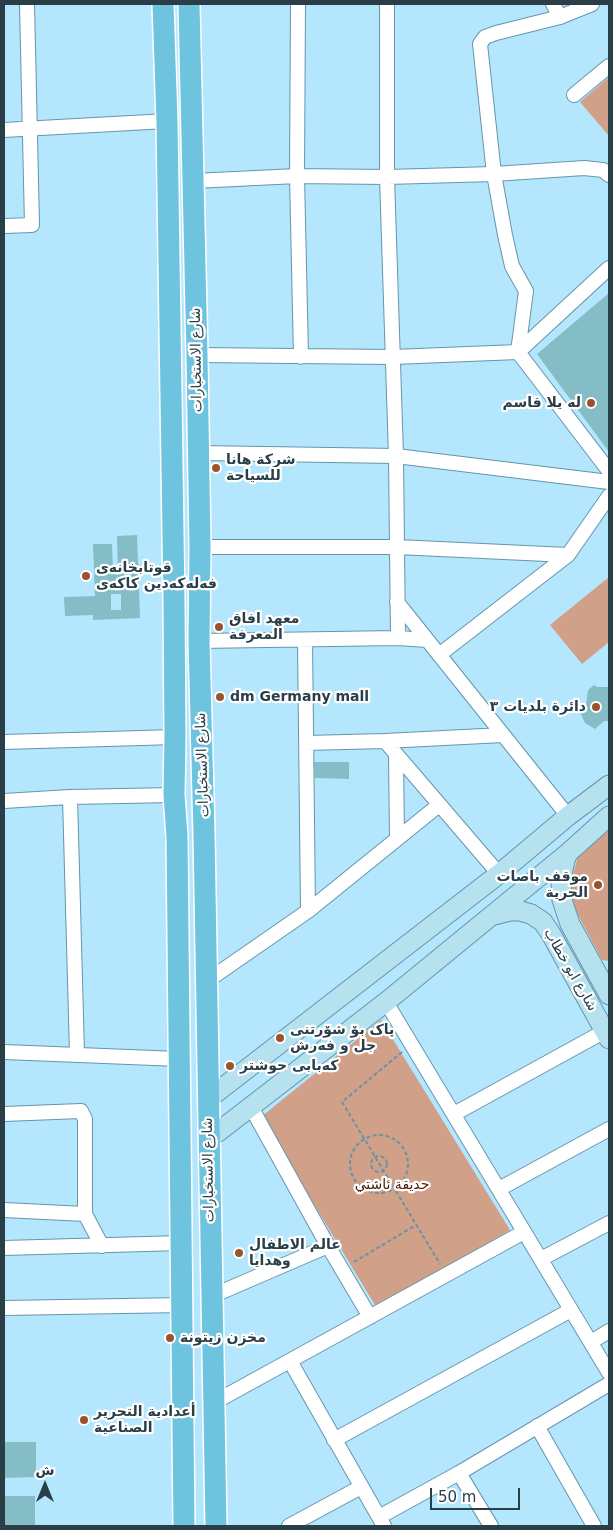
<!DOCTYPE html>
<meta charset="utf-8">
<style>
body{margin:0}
#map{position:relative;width:613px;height:1530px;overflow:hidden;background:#b4e7fe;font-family:"DejaVu Sans","Noto Naskh Arabic",sans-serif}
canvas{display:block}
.frame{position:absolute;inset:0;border:5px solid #293e47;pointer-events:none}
.north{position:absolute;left:20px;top:1460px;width:50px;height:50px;-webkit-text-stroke:4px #fff;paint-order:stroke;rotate:0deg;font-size:14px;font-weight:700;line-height:20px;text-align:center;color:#293e47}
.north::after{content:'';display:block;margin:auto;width:18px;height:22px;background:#293e47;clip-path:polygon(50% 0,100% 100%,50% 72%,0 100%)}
.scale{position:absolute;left:430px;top:1488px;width:90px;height:22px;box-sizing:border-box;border:2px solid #293e47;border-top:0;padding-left:6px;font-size:15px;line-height:18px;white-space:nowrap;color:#293e47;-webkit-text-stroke:4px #fff;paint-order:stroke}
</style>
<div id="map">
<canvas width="613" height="1530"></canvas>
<div class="frame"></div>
<div class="north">ش</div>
<div class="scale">50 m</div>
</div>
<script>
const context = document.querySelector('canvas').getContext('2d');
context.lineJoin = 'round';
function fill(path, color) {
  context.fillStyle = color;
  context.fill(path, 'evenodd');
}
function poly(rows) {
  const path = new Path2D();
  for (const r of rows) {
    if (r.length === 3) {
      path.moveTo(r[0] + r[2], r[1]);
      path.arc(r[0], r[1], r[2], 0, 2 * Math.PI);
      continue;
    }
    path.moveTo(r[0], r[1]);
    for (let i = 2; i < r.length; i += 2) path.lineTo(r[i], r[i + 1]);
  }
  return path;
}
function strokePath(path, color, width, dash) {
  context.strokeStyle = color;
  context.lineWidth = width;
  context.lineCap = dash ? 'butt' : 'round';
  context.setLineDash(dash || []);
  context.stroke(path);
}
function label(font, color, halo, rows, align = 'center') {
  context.font = font + ' "DejaVu Sans","Noto Naskh Arabic",sans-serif';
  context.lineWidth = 4.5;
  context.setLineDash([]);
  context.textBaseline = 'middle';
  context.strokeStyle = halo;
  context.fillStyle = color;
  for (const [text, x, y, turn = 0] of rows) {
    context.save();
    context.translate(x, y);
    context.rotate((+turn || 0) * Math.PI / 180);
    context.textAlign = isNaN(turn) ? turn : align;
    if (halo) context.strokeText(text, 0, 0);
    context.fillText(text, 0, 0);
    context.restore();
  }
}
const green = poly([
 [609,77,609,136,580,102],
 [609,577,609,642,582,664,550,625],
 [609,830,609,961,602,960,578,915,571,898,571,882,578,856],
 [381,1020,510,1230,378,1310,261,1117]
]);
const building = poly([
 [609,293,609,452,537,354],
 [137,535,140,618,93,620,93,615,65,616,64,597,95,596,93,544,112,544,113,573,118,573,117,536],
 [111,594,121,594,121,610,111,610],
 [594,685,597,687,609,687,609,721,604,721,595,729,585,723,580,712,580,710,586,705,588,690],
 [314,762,349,762,349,779,315,778],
 [4,1442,36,1442,36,1477,4,1478],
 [4,1496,35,1496,35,1526,4,1526]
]);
const path = poly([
 [402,1052,342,1102,440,1264],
 [379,1164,29],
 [379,1164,8],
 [354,1262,416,1225]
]);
const minor = poly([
 [298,4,297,176,301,357],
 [387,4,387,177,396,456,398,638],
 [553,4,560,17],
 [592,4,560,17,496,33,485,37,480,44,494,174,505,235,512,266,526,291,518,352,609,471],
 [574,95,609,66],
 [4,130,167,121],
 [194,181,297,176,387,177,494,174,584,168,603,170,609,175],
 [4,226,32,225,27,4],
 [197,355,393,357,518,352,609,268],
 [199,453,396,456,609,482],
 [200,547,397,547,568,555],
 [397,602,568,816],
 [305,640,308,911],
 [199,641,398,638,427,640],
 [439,655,568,555,609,496],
 [385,741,499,874],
 [4,742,175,737],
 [306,743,385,741,503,735],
 [396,755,397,839],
 [70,797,77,1054],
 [4,801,70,797,174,795],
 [207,981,308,911,439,805],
 [386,1002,609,1373],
 [4,1052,179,1059],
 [251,1107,328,1246,370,1317],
 [4,1114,81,1111,85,1119,85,1214],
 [454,1114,605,1031],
 [499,1189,609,1129],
 [4,1210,85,1214,102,1246],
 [4,1248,181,1243],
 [541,1259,609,1223],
 [212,1296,328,1246],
 [4,1308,183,1305],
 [591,1342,609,1331],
 [290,1361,384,1526],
 [213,1403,524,1232],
 [537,1426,594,1526],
 [334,1440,571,1310],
 [459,1473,491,1526],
 [379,1517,459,1473,609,1384],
 [289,1526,361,1487]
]);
const secondary = poly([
 [568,853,565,860,561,879,562,900,570,924,609,995],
 [494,915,510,911,520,911,531,914,543,922,551,934,609,1039],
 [208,1099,499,874,568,816,609,785],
 [209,1139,386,1002,568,853,609,816]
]);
const primary = poly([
 [163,4,167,121,174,601,175,737,174,795,177,836,184,1526],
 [189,4,197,355,200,547,199,641,204,834,216,1526]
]);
const markers = [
 [591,403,5,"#9a532c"],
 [216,468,5,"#9a532c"],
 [86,576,5,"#9a532c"],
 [219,627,5,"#9a532c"],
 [220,697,5,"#9a532c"],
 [596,707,5,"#9a532c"],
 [598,885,5,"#9a532c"],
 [280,1038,5,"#9a532c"],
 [230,1066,5,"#9a532c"],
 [239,1253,5,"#9a532c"],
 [170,1338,5,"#9a532c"],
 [84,1420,5,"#9a532c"]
];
const streetNames = [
 ["شارع الاستخبارات",197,360,-91],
 ["شارع الاستخبارات",203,765,-92],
 ["شارع ابو خطاب",570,970,60],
 ["شارع الاستخبارات",209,1170,-91]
];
const poiNames = [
 ["له يلا قاسم",581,403,"right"],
 ["شركة هانا",226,460],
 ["للسياحة",226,476],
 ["قوتابخانەی",96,568],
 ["فەلەکەدین کاکەی",96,584],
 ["معهد افاق",229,619],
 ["المعرفة",229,635],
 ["dm Germany mall",230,697],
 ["دائرة بلديات ٣",586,707,"right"],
 ["موقف باصات",588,877,"right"],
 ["الحریة",588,893,"right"],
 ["پاک بۆ شۆرتنی",290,1030],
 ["جل و فەرش",290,1046],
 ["کەبابی حوشتر",240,1066],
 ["عالم الاطفال",249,1245],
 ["وهدايا",249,1261],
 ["مخزن زيتونة",180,1338],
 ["أعدادية التحرير",94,1412],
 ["الصناعية",94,1428]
];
const parkNames = [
 ["حديقة ئاشتي",392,1185]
];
fill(green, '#d0a088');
fill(building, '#84bdc6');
strokePath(minor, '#6595aa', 16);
strokePath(secondary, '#6595aa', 21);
strokePath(primary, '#fff', 24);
strokePath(path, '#6e92a2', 2, [4, 2.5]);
strokePath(minor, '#fff', 14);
strokePath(secondary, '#b6e1ee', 19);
strokePath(primary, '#6ec3de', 21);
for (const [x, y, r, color] of markers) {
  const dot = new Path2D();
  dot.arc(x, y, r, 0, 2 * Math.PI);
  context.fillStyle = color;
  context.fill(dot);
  strokePath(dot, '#fff', 2);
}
label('14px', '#293e47', '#fff', streetNames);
label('bold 14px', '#293e47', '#fff', poiNames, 'left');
label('14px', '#472008', '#fff', parkNames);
</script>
